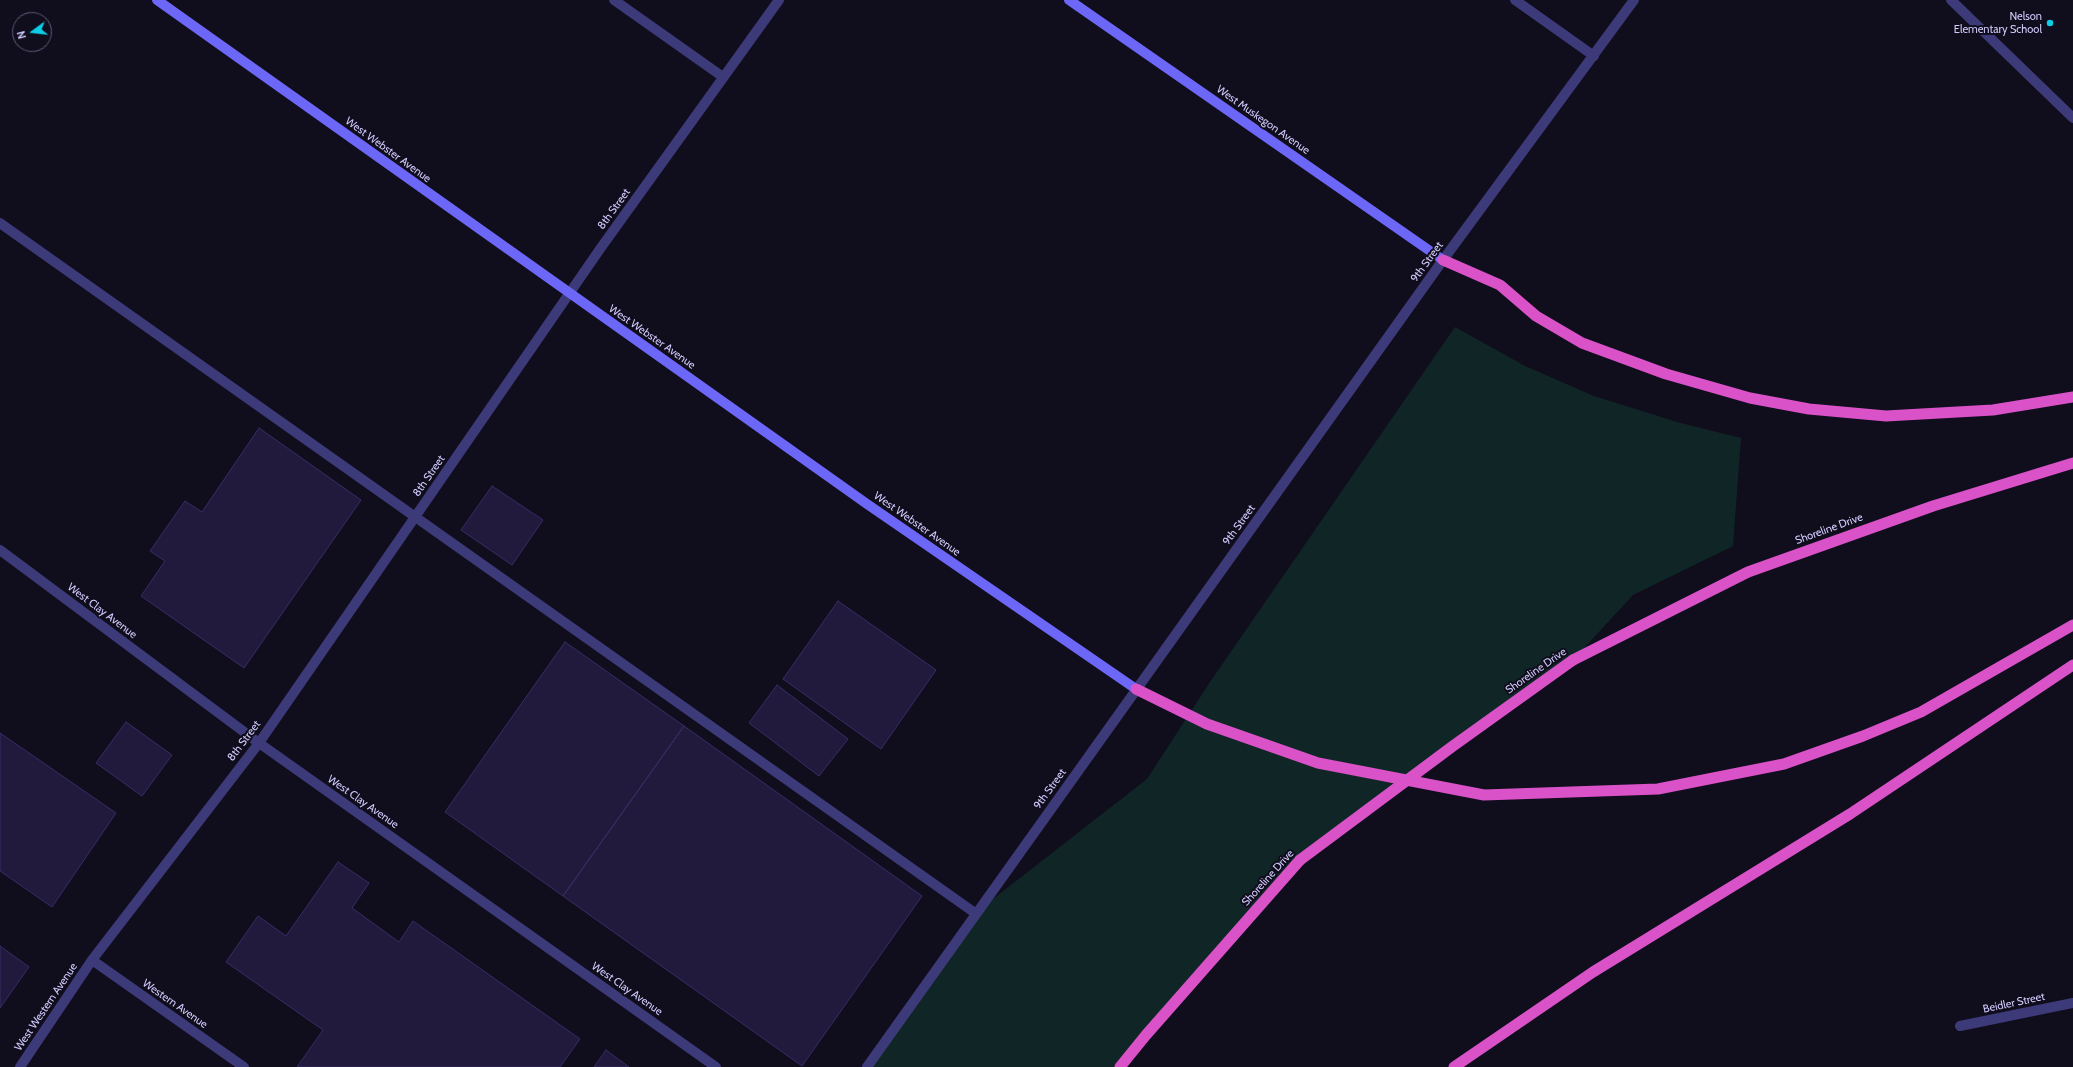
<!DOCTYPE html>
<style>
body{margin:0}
#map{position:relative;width:2073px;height:1067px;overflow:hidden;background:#100d1d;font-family:Cabin,sans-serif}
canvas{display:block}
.north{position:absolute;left:12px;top:12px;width:40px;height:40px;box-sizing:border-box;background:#100d1d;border:1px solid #5d5976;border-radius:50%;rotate:255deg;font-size:11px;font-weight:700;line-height:16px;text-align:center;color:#d1cbfc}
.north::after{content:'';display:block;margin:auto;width:14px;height:18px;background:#0ccee7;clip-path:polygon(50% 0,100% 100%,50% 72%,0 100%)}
</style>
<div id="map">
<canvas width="2073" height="1067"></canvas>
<div class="north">N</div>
</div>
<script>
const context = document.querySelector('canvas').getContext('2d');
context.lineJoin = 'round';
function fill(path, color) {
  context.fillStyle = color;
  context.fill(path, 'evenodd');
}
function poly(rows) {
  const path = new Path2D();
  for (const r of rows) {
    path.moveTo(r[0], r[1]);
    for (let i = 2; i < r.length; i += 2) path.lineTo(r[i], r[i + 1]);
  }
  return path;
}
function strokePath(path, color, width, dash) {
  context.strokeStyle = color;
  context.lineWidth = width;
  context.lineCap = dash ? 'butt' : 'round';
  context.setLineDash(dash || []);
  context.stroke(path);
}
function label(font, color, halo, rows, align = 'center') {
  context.font = font + ' Cabin,sans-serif';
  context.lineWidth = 4;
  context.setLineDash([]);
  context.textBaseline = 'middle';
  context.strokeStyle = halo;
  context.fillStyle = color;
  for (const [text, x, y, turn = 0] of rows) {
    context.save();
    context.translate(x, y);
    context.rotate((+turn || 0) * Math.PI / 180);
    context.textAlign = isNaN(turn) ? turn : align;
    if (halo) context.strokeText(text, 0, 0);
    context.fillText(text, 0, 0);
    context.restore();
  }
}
const green = poly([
 [1455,327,1525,366,1594,396,1677,422,1741,438,1733,546,1633,595,1573,660,1300,860,1120,1067,867,1067,975,913,1147,779,1210,682]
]);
const building = poly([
 [259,428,361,500,244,668,141,596,165,561,150,551,185,501,202,512,259,428],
 [492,486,543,520,512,565,461,530,492,486],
 [838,601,936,670,881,749,783,679,838,601],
 [565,642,684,726,563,896,445,812,565,642],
 [777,685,848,739,819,776,749,723,777,685],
 [126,722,172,755,142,796,96,763,126,722],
 [684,726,922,896,802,1066,563,896,684,726],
 [0,733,116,813,52,907,0,871,0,733],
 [338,862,369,883,352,908,399,942,413,921,580,1039,560,1067,297,1067,323,1030,226,962,258,916,286,936,338,862],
 [0,946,29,967,0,1008,0,946],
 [606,1050,629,1067,594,1067,606,1050]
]);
const service = poly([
 [614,0,723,77],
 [1515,0,1594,56],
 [0,223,975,913]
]);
const minor = poly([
 [1951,0,2073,118],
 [0,550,259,743,716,1067],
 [92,960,244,1067],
 [1960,1026,2073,1003],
 [20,1067,92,960,259,743,600,249,779,0],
 [867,1067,1443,260,1634,0]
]);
const secondary = poly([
 [157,0,867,504,1136,689],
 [1069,0,1443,260]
]);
const trunk = poly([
 [1443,260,1500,285,1536,316,1582,343,1666,374,1750,398,1809,409,1886,416,1993,410,2073,397],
 [1573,660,1748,572,1933,506,2073,463],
 [1136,689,1207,724,1318,763,1484,795,1658,789,1784,764,1863,736,1921,712,2073,625],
 [1120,1067,1146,1035,1300,860],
 [1454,1067,1593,972,1850,814,2073,665]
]);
const trunkBridge = poly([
 [1300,860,1453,746,1573,660]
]);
const markers = [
 [2050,23,4,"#0ccee7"]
];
const poiNames = [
 ["Nelson",2042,17],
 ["Elementary School",2042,30]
];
const streetNames = [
 ["West Muskegon Avenue",1263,120,35],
 ["West Webster Avenue",388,150,36],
 ["8th Street",614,209,-54],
 ["9th Street",1427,262,-54],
 ["West Webster Avenue",652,337,35],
 ["8th Street",429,476,-55],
 ["West Webster Avenue",917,524,35],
 ["9th Street",1239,525,-54],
 ["Shoreline Drive",1829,529,-20],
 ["West Clay Avenue",102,611,37],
 ["Shoreline Drive",1536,671,-35],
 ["8th Street",244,741,-53],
 ["9th Street",1050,789,-54],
 ["West Clay Avenue",363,802,35],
 ["Shoreline Drive",1268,878,-48],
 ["West Clay Avenue",627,989,35],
 ["Beidler Street",2014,1003,-12],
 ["Western Avenue",175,1004,35],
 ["West Western Avenue",46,1007,-56]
];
fill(green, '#102626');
fill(building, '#211a3d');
strokePath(building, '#392d67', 1);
strokePath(service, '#3d3a79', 10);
strokePath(minor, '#3d3a79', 10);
strokePath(secondary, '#6d67f7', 10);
strokePath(trunk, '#da52c8', 11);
strokePath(trunkBridge, '#da52c8', 11);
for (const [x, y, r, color] of markers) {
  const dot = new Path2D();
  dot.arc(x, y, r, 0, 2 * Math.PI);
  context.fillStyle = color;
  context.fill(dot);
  strokePath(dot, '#100d1d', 1.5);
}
label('11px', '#d1cbfc', '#100d1d', poiNames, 'right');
label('11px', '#d1cbfc', '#100d1d', streetNames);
</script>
